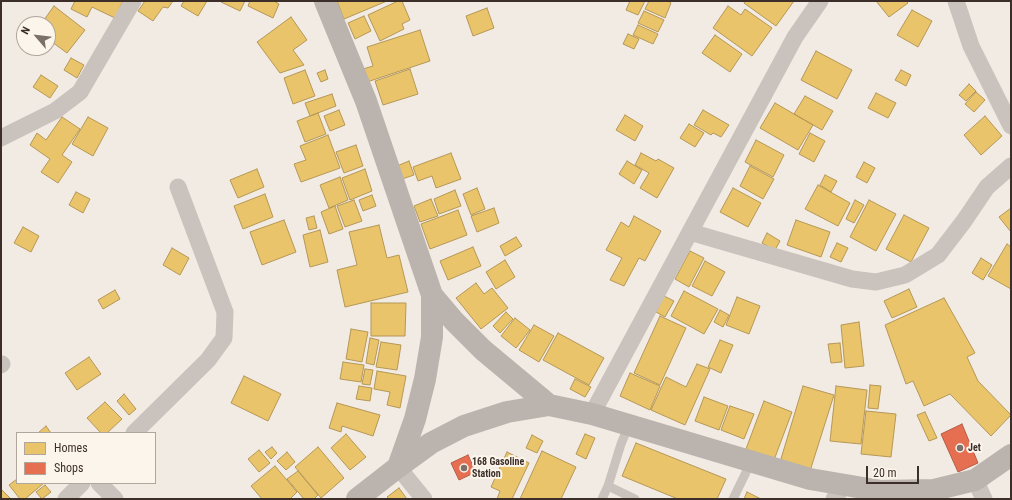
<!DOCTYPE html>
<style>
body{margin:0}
#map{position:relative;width:1012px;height:500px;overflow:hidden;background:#f1ebe4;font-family:"Roboto Condensed",sans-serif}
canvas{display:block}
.frame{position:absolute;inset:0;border:2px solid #3c2f29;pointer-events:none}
.legend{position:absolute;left:16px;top:432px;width:140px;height:52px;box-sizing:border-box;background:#fcf5ec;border:1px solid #afa69e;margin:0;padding:5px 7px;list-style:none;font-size:12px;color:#3c2f29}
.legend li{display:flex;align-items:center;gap:8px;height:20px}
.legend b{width:20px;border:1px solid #afa69e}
.north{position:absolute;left:16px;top:16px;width:40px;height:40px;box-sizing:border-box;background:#fcf5ec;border:1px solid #afa69e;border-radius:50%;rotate:298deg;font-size:11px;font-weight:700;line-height:16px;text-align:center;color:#3c2f29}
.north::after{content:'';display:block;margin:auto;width:14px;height:18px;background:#7b716a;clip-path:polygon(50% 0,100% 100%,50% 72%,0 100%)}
.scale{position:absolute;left:866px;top:466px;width:53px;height:18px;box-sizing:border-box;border:2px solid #3c2f29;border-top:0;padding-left:5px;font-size:12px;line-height:14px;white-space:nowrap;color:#3c2f29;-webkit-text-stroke:3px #fcf5ec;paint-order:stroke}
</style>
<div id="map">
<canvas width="1012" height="500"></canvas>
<div class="frame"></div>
<ul class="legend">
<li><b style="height:11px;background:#e9c46a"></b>Homes</li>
<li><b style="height:11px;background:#e76f51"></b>Shops</li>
</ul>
<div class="north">N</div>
<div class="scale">20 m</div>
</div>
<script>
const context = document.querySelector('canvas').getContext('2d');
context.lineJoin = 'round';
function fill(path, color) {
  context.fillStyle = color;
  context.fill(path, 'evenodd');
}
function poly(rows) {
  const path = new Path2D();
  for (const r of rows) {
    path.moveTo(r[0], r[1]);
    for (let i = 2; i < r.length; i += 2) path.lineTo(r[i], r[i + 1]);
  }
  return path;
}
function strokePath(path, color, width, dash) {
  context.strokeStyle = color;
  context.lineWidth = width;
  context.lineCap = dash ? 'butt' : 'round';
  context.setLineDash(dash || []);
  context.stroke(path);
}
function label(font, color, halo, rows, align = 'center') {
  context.font = font + ' "Roboto Condensed",sans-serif';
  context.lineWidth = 4;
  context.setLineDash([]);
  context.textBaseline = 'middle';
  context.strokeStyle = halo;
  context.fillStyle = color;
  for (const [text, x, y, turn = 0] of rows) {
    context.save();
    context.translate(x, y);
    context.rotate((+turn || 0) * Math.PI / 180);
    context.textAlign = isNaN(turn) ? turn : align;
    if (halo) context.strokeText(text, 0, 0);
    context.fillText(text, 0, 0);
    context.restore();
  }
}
const homes = poly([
 [75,1,123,1,115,18,92,7,87,17,71,9,75,1],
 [145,1,173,1,168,8,163,7,153,21,138,11,145,1],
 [184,1,207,1,198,16,181,6,184,1],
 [223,1,245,1,240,11,221,2,223,1],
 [250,1,274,1,279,4,273,18,248,6,250,1],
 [337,1,387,1,344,19,337,1],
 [398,1,402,1,410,20,402,24,404,29,380,41,368,15,398,1],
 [630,1,645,1,638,15,626,10,630,1],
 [649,1,668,1,671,3,665,18,645,9,649,1],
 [745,1,794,1,776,26,744,3,745,1],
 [876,1,906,1,908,3,889,17,876,1],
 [54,6,85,30,67,53,48,39,48,24,41,24,54,6],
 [728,6,741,15,745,9,772,28,752,56,713,28,728,6],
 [487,8,494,28,473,36,466,16,487,8],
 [912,10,932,21,918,47,897,35,912,10],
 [644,11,664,20,658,32,638,23,644,11],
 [364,16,371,31,355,39,348,23,364,16],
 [291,17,307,40,293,50,304,65,280,73,257,42,291,17],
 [638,25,658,34,653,44,633,35,638,25],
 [420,30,430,61,367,82,363,69,373,66,367,47,420,30],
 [628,34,639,39,634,49,623,44,628,34],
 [715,35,742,54,730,72,702,53,715,35],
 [816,51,852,70,837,99,801,80,816,51],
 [71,58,84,65,77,78,64,70,71,58],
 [410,69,418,94,383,105,375,81,410,69],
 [305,70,315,96,293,104,284,78,305,70],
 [325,70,328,79,321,82,317,73,325,70],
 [901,70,911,75,906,86,895,80,901,70],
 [41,75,58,86,50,98,33,87,41,75],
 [969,84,976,91,966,101,959,95,969,84],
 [976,92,985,100,974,112,965,104,976,92],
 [876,93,896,103,888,118,868,108,876,93],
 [332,94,336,106,310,116,305,103,332,94],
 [805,96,833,111,822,130,794,114,805,96],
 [775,103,813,125,798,150,760,128,775,103],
 [339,110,345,125,330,131,324,116,339,110],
 [703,110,729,125,721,137,713,133,711,135,694,125,703,110],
 [318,113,326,134,305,142,297,121,318,113],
 [625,115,643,126,635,141,616,130,625,115],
 [985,116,1002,136,981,155,964,135,985,116],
 [62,117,80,129,62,155,72,162,58,183,41,172,50,159,30,145,37,133,46,140,62,117],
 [88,117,108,128,93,156,72,144,88,117],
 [689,124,704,133,695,147,680,138,689,124],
 [810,133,825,141,814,162,799,154,810,133],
 [328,135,340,168,301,182,294,164,306,160,300,146,328,135],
 [756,140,784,155,773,177,745,162,756,140],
 [356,145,363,166,344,173,336,152,356,145],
 [451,153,461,179,436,188,432,176,418,181,413,167,451,153],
 [641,153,656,161,658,159,674,168,657,198,640,188,649,173,635,165,641,153],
 [409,161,414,175,402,179,397,166,409,161],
 [627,161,642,170,634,184,619,174,627,161],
 [864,162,875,168,867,183,856,177,864,162],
 [750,166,774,179,763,199,740,186,750,166],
 [257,169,264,187,238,198,230,180,257,169],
 [365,169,372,191,350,200,342,178,365,169],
 [825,175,837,181,831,192,820,185,825,175],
 [340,177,348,200,329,208,320,185,340,177],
 [818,185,850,203,838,226,805,209,818,185],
 [477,188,485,209,471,215,463,194,477,188],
 [733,188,761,203,748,227,720,212,733,188],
 [455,190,461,206,439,214,434,199,455,190],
 [76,192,90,199,83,213,69,205,76,192],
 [265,194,273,217,243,229,234,206,265,194],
 [372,195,376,206,363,211,359,200,372,195],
 [431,199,438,216,420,222,414,206,431,199],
 [354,200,362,221,345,227,337,206,354,200],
 [855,200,864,205,854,223,846,219,855,200],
 [869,200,896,214,876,251,850,237,869,200],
 [335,206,343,229,329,234,321,212,335,206],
 [494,208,499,223,477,232,471,216,494,208],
 [1011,208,1011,232,999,217,1011,208],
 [458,210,467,235,430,249,421,224,458,210],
 [904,215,929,228,911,262,886,249,904,215],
 [314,216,317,228,309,230,306,218,314,216],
 [634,216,661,231,645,261,639,258,624,286,610,280,622,258,606,250,621,222,629,227,634,216],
 [284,220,296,252,262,265,250,232,284,220],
 [796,220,830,232,821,257,787,245,796,220],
 [379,225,387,258,399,255,408,292,345,307,337,270,357,265,349,232,379,225],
 [23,227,39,236,31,252,14,243,23,227],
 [320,230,328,262,310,267,303,235,320,230],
 [767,233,780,241,775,250,762,243,767,233],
 [516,237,522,246,505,256,500,246,516,237],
 [837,243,848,248,841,262,830,257,837,243],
 [1007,244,1011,247,1011,289,988,276,1007,244],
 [473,247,481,266,448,280,440,261,473,247],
 [172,248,189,258,180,275,163,265,172,248],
 [690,251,704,258,689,287,675,279,690,251],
 [981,258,992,265,983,280,972,273,981,258],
 [505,260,515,277,496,289,486,272,505,260],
 [705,261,725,272,712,296,692,286,705,261],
 [476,283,484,294,492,288,508,308,481,329,456,298,476,283],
 [909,289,917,307,892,318,884,301,909,289],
 [115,290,120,299,103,309,98,300,115,290],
 [684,291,718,309,704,334,671,316,684,291],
 [664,296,674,301,665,317,656,312,664,296],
 [737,297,760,306,749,334,726,325,737,297],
 [944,298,975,353,967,357,978,381,1011,415,991,436,950,394,924,406,913,381,906,384,885,325,944,298],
 [371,303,406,303,405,336,371,336,371,303],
 [720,310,729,315,723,327,714,322,720,310],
 [506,312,513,319,500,333,493,326,506,312],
 [660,316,686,328,660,385,634,373,660,316],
 [515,318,530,330,516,348,501,336,515,318],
 [859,322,864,366,845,368,841,325,859,322],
 [534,325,554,336,539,362,519,350,534,325],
 [351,329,368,332,362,362,346,359,351,329],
 [558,333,604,358,589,385,543,360,558,333],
 [370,338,379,340,374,365,366,363,370,338],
 [720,340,733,345,721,373,708,367,720,340],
 [381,342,401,345,397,370,376,367,381,342],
 [840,343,842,362,831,363,828,344,840,343],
 [89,357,101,374,77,390,65,373,89,357],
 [343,362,364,365,361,382,340,379,343,362],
 [697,364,710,369,685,425,651,410,666,377,686,387,697,364],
 [365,369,373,370,370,385,362,384,365,369],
 [377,371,406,376,400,408,387,405,390,392,374,389,377,371],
 [630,373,660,386,650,410,620,396,630,373],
 [244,376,281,394,268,421,231,403,244,376],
 [575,379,591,387,585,397,570,389,575,379],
 [870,385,881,386,878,409,868,408,870,385],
 [359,386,372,388,370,401,356,399,359,386],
 [803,386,834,395,810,471,780,462,803,386],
 [836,386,867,390,861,444,830,441,836,386],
 [124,394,136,409,129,415,117,401,124,394],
 [704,397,728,406,719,430,695,421,704,397],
 [764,401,792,412,774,460,746,449,764,401],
 [105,402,122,419,107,433,101,433,87,418,105,402],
 [337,403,380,415,373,436,342,426,341,432,329,428,337,403],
 [730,406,754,414,744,439,721,430,730,406],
 [866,411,896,414,891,457,861,454,866,411],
 [925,412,937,438,929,441,917,415,925,412],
 [46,426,51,433,38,433,46,426],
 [346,434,366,457,350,470,331,448,346,434],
 [585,434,595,438,586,459,576,454,585,434],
 [532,435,543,441,537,453,526,448,532,435],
 [636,443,726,479,717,499,678,499,622,476,636,443],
 [272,447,277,453,271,459,265,452,272,447],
 [318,447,344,478,321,498,295,467,318,447],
 [259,450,270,463,259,472,248,459,259,450],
 [542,451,576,467,561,499,520,499,542,451],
 [287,452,295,462,286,470,277,461,287,452],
 [507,452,529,463,512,499,497,499,500,491,491,487,507,452],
 [275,466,297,492,290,499,262,499,251,486,275,466],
 [298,471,318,495,314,499,304,499,287,479,298,471],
 [17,479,17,483,44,483,25,499,20,499,9,485,17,479],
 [45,485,51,492,42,499,36,492,45,485],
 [399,488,407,499,389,499,387,497,399,488],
 [1,489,11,499,1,499,1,489],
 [747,492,761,499,744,499,747,492]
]);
const shops = poly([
 [962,424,978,463,958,472,941,434,962,424],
 [468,455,476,472,459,480,451,463,468,455]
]);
const lane = poly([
 [608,486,635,499],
 [602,499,608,486,621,444,629,425],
 [733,499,751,462]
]);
const street = poly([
 [956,1,971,46,1011,126],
 [1,138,55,111,80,92,133,1],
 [690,232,852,279,876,282,905,275,938,255,964,221,987,187,1011,166],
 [1,365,2,364],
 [592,414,795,37,820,1],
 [134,433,208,360,224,338,225,312,178,187],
 [398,467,424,499],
 [975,480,984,499],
 [99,483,115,499],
 [66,499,82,483],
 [834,499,844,485]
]);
const secondary = poly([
 [325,1,366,101,432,295,432,337,425,379,415,419,398,467],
 [432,295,454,321,483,350,549,405],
 [357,499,398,467,431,443,464,426,507,412,549,405,592,414,810,479,881,491,934,490,975,480,1011,455]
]);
const markers = [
 [960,448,4,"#7b716a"],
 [464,468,4,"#7b716a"]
];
const poiNames = [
 ["Jet",968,448],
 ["168 Gasoline",472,462],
 ["Station",472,474]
];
fill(homes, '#e9c46a');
strokePath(homes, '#b59756', 1);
fill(shops, '#e76f51');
strokePath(shops, '#b45c45', 1);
strokePath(lane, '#cac3bd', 9);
strokePath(street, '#cac3bd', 17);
strokePath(secondary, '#bbb3ad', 22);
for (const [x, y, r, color] of markers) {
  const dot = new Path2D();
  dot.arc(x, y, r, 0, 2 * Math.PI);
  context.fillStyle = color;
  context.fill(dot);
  strokePath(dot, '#fcf5ec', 1.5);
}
label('bold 10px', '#3c2f29', '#fcf5ec', poiNames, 'left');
</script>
